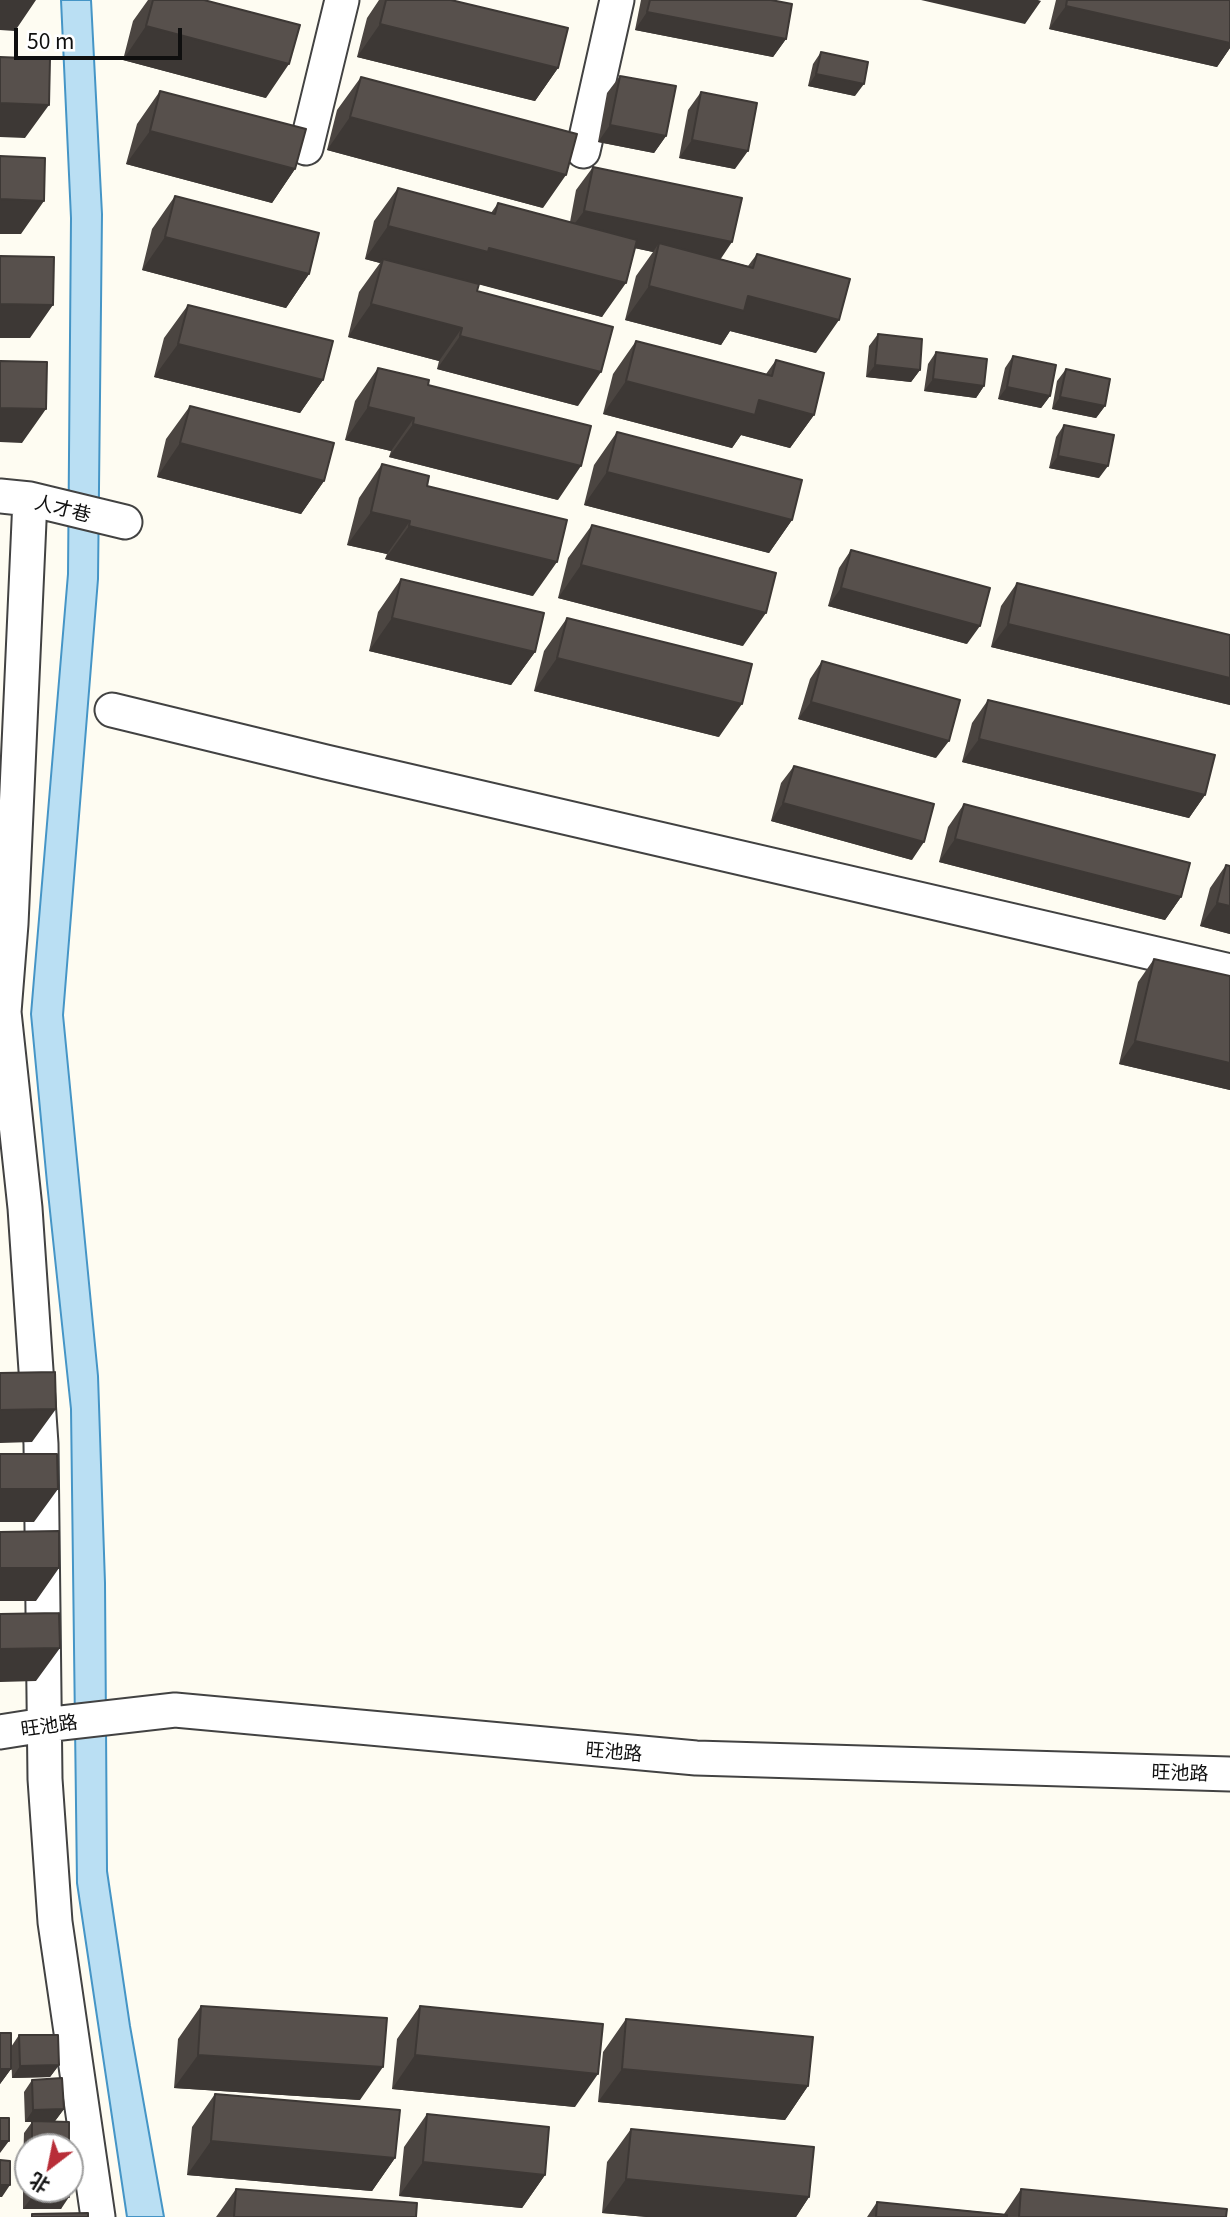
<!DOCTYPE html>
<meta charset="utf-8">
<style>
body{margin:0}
#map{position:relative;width:1230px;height:2217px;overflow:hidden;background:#fefcf2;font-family:Georgia,"Noto Sans SC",serif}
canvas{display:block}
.north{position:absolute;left:14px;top:2133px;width:70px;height:70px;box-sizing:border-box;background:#fff;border:2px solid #9f9f9f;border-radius:50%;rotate:212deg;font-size:19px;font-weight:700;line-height:28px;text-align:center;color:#0f0f0f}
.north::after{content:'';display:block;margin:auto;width:24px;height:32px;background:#b82e38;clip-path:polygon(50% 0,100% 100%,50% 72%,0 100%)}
.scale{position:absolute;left:14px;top:28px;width:168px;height:32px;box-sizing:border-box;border:4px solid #0f0f0f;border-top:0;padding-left:9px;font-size:21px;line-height:24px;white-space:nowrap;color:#0f0f0f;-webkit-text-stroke:5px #fff;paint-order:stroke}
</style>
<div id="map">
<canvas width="1230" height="2217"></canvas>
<div class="north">北</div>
<div class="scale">50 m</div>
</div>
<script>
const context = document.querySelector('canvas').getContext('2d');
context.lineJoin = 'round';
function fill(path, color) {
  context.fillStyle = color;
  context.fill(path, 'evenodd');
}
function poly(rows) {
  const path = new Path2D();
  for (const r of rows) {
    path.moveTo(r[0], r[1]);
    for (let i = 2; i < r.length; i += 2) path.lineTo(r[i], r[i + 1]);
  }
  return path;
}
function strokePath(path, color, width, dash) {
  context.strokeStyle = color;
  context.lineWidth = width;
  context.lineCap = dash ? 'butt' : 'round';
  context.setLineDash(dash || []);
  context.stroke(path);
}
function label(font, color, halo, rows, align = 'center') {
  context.font = font + ' Georgia,"Noto Sans SC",serif';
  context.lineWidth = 7;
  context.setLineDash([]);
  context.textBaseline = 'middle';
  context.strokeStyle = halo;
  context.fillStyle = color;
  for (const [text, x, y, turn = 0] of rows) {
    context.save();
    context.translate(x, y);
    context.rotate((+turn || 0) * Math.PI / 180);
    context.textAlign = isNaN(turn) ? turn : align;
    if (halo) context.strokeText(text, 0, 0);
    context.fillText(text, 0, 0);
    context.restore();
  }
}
const water = poly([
 [61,0,91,0,102,214,98,579,63,1015,98,1376,105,1583,107,1871,130,2026,164,2217,127,2217,77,1883,71,1409,47,1183,31,1014,68,574,71,218,61,0]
]);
const minor = poly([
 [306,148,342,0],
 [583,151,617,0],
 [0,496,30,499,125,522],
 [30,499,11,924,4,1012,25,1208,41,1444,45,1779,55,1922,98,2217],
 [112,710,326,762,1230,971],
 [0,1732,44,1725,175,1710,696,1758,1230,1774]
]);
const wall = poly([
 [148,0,204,0,266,98,123,60,133,21],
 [379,0,451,0,558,68,535,101,357,57,367,18],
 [641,0,771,0,786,39,773,57,635,30],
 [1056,0,1230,0,1230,48,1217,67,1049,29],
 [821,52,855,96,808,86,813,64],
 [620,76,666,136,654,153,598,142,607,93],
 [361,77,543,208,327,150,337,110],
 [160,91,295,169,272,203,126,164,137,124],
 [701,92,735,169,679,158,688,110],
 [593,167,721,259,748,266,757,254,816,353,730,331,721,345,625,320,636,276,653,252,635,248,602,317,479,284,477,291,578,406,437,369,439,361,348,337,359,292,380,263,365,259,374,221,398,188,491,213,498,203,570,222,576,190],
 [175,196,309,274,286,308,142,270,152,229],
 [188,305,323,380,300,413,154,377,164,338],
 [878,334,920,370,911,382,866,377,869,346],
 [636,341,766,374,776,360,814,415,790,448,741,435,732,448,603,414,613,374],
 [936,352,984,386,976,398,924,391,928,364],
 [1013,356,1050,396,1041,408,998,399,1005,368],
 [378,368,428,385,558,500,389,457,391,451,345,440,355,401],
 [1066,369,1105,406,1096,418,1052,409,1057,381],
 [190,406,324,481,301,514,157,477,166,439],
 [1064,425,1099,478,1049,468,1056,437],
 [617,432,792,520,769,553,584,505,594,465],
 [382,464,427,486,533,596,385,559,387,554,347,545,359,498],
 [592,525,743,646,558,598,568,558],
 [851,550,967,644,828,606,839,568],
 [401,579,535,652,511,685,369,651,378,612],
 [1017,583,1230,635,1230,705,991,647,1001,606],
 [567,618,719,737,534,691,544,651],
 [822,661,936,758,798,719,810,679],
 [988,700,1205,795,1189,818,962,762,972,723],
 [794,766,912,860,771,821,781,783],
 [964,804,1181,897,1165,920,939,862,948,827],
 [1226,865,1230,866,1230,934,1200,926,1210,888],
 [1154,959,1230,976,1230,1090,1119,1064,1138,982],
 [201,2006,360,2100,174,2088,178,2039],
 [420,2006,575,2107,392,2089,397,2039],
 [626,2019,808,2086,785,2120,598,2102,603,2052],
 [0,2033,11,2047,19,2035,59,2065,50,2077,12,2078,11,2048,11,2069,0,2084],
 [32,2080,64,2109,55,2121,43,2121,69,2147,28,2147,28,2166,23,2166,24,2133,32,2122,25,2122,24,2092],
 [215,2094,395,2158,372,2191,187,2175,192,2127],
 [427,2114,545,2175,522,2208,399,2196,404,2147],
 [631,2129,809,2197,796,2217,647,2217,602,2213,607,2162],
 [28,2171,28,2189,69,2189,61,2209,23,2209,23,2177],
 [236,2189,416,2217,216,2217],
 [1021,2189,1226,2217,867,2217,877,2202,1004,2214]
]);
const shadedWall = poly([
 [0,0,36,0,15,31,0,30],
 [921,0,1038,0,1041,1,1025,24],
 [1066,6,1230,43,1230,48,1217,67,1049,29],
 [647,12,786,39,773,57,635,30],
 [380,24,558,68,535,101,357,57],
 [146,26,289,64,266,98,123,60],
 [816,74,864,84,855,96,808,86],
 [0,103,49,105,25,138,0,137],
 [350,117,566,175,543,208,327,150],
 [610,125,666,136,654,153,598,142],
 [150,131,295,169,272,203,126,164],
 [692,140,748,151,735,169,679,158],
 [0,199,44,201,21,234,0,234],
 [584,211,732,242,716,266,659,243,653,252,567,234],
 [388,226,489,248,626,283,602,317,383,259,380,263,365,259],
 [165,237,309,274,286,308,142,270],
 [649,286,748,296,839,320,816,353,730,331,721,345,625,320],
 [0,304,53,305,30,338,0,338],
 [371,304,462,328,439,361,348,337],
 [460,336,601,372,578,406,437,369],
 [178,344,323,380,300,413,154,377],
 [875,365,920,370,911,382,866,377],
 [933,379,984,386,976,398,924,391],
 [626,381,759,400,814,415,790,448,741,435,732,448,603,414],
 [1007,387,1050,396,1041,408,998,399],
 [1060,397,1105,406,1096,418,1052,409],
 [368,407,414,418,391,451,345,440],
 [0,408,46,409,22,443,0,442],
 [413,424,581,466,558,500,389,457],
 [180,443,324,481,301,514,157,477],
 [1058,456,1108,466,1099,478,1049,468],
 [607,472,792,520,769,553,584,505],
 [371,512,410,521,387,554,347,545],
 [409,526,557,562,533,596,385,559],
 [581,565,766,613,743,646,558,598],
 [841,588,980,626,967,644,828,606],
 [392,618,535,652,511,685,369,651],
 [1008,624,1230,678,1230,705,991,647],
 [557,658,742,704,719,737,534,691],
 [811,702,949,741,936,758,798,719],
 [979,739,1205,795,1189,818,962,762],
 [783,803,924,842,912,860,771,821],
 [955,839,1181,897,1165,920,939,862],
 [1217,903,1230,906,1230,934,1200,926],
 [1135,1041,1230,1063,1230,1090,1119,1064],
 [56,1409,32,1442,0,1443,0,1410],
 [0,1489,58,1489,34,1522,0,1522],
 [0,1568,59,1568,36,1601,0,1601],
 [60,1648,36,1681,0,1682,0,1649],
 [198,2055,383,2067,360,2100,174,2088],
 [415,2055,598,2074,575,2107,392,2089],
 [59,2065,50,2077,12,2078,20,2066],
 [0,2069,11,2069,0,2084],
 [622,2069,808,2086,785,2120,598,2102],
 [64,2109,55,2121,25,2122,33,2110],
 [0,2141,9,2141,0,2153],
 [211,2141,395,2158,372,2191,187,2175],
 [423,2162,545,2175,522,2208,399,2196],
 [626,2179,809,2197,796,2217,647,2217,602,2213],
 [0,2185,10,2185,2,2197,0,2197],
 [32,2197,69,2197,61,2209,23,2209]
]);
const building = poly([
 [153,0,204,0,300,25,289,64,146,26,153,0],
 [386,0,451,0,568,28,558,68,380,24,386,0],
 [650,0,771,0,792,4,786,39,647,12,650,0],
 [1067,0,1230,0,1230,43,1066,6,1067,0],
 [821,52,868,62,864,84,816,74,821,52],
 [0,57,50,59,49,105,0,103,0,57],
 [620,76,676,86,666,136,610,125,620,76],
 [361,77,577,134,566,175,350,117,361,77],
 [160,91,306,129,295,169,150,131,160,91],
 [701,92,757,103,748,151,692,140,701,92],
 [0,156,45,158,44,201,0,199,0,156],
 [593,167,742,198,732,242,584,211,593,167],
 [398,188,495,214,498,203,637,240,626,283,489,248,488,252,388,226,398,188],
 [175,196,319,233,309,274,165,237,175,196],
 [659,243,753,268,757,254,850,279,839,320,748,296,744,311,649,286,659,243],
 [0,256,54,257,53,305,0,304,0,256],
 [383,259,479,284,477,291,613,327,601,372,460,336,462,328,371,304,383,259],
 [188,305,333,341,323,380,178,344,188,305],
 [878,334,922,339,920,370,875,365,878,334],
 [636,341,772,376,776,360,824,373,814,415,759,400,755,415,626,381,636,341],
 [936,352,987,359,984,386,933,379,936,352],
 [1013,356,1056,365,1050,396,1007,387,1013,356],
 [0,361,47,362,46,409,0,408,0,361],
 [378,368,429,380,428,385,591,426,581,466,413,424,414,418,368,407,378,368],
 [1066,369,1110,379,1105,406,1060,397,1066,369],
 [190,406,334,443,324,481,180,443,190,406],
 [1064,425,1114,435,1108,466,1058,456,1064,425],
 [617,432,802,480,792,520,607,472,617,432],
 [382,464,429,476,427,486,567,520,557,562,409,526,410,521,371,512,382,464],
 [592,525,776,573,766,613,581,565,592,525],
 [851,550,990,588,980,626,841,588,851,550],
 [401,579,544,613,535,652,392,618,401,579],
 [1017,583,1230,635,1230,678,1008,624,1017,583],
 [567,618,752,664,742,704,557,658,567,618],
 [822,661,960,700,949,741,811,702,822,661],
 [988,700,1215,755,1205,795,979,739,988,700],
 [794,766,934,804,924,842,783,803,794,766],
 [964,804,1190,863,1181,897,955,839,964,804],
 [1226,865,1230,866,1230,906,1217,903,1226,865],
 [1154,959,1230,976,1230,1063,1135,1041,1154,959],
 [55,1372,56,1409,0,1410,0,1373,55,1372],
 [0,1454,57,1454,58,1489,0,1489,0,1454],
 [59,1531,59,1568,0,1568,0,1532,59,1531],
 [59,1613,60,1648,0,1649,0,1614,59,1613],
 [201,2006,387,2018,383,2067,198,2055,201,2006],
 [420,2006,603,2024,598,2074,415,2055,420,2006],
 [626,2019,813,2037,808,2086,622,2069,626,2019],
 [0,2033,11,2033,11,2069,0,2069,0,2033],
 [19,2035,58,2035,59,2065,20,2066,19,2035],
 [62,2078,64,2109,33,2110,32,2080,62,2078],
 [215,2094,400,2110,395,2158,211,2141,215,2094],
 [427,2114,549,2127,545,2175,423,2162,427,2114],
 [0,2118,9,2118,9,2141,0,2141,0,2118],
 [32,2121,69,2122,69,2147,32,2147,32,2121],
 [631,2129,814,2147,809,2197,626,2179,631,2129],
 [0,2160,10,2161,10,2185,0,2185,0,2160],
 [32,2189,69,2189,69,2197,32,2197,32,2189],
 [236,2189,417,2203,416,2217,234,2217,236,2189],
 [1021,2189,1227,2209,1226,2217,1019,2217,1021,2189],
 [877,2202,1007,2215,1007,2217,876,2217,877,2202],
 [88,2213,88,2217,32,2217,32,2214,88,2213]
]);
const streetNames = [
 ["人才巷",63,508,14],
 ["旺池路",49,1725,-8],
 ["旺池路",614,1751,5],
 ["旺池路",1180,1772,2]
];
fill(water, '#badff3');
strokePath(water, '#4595c6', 2);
strokePath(minor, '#424242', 37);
strokePath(minor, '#fff', 33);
fill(wall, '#4b4541');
fill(shadedWall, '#3d3835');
fill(building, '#57504c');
strokePath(building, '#3d3835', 2);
label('19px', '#0f0f0f', '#fff', streetNames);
</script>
